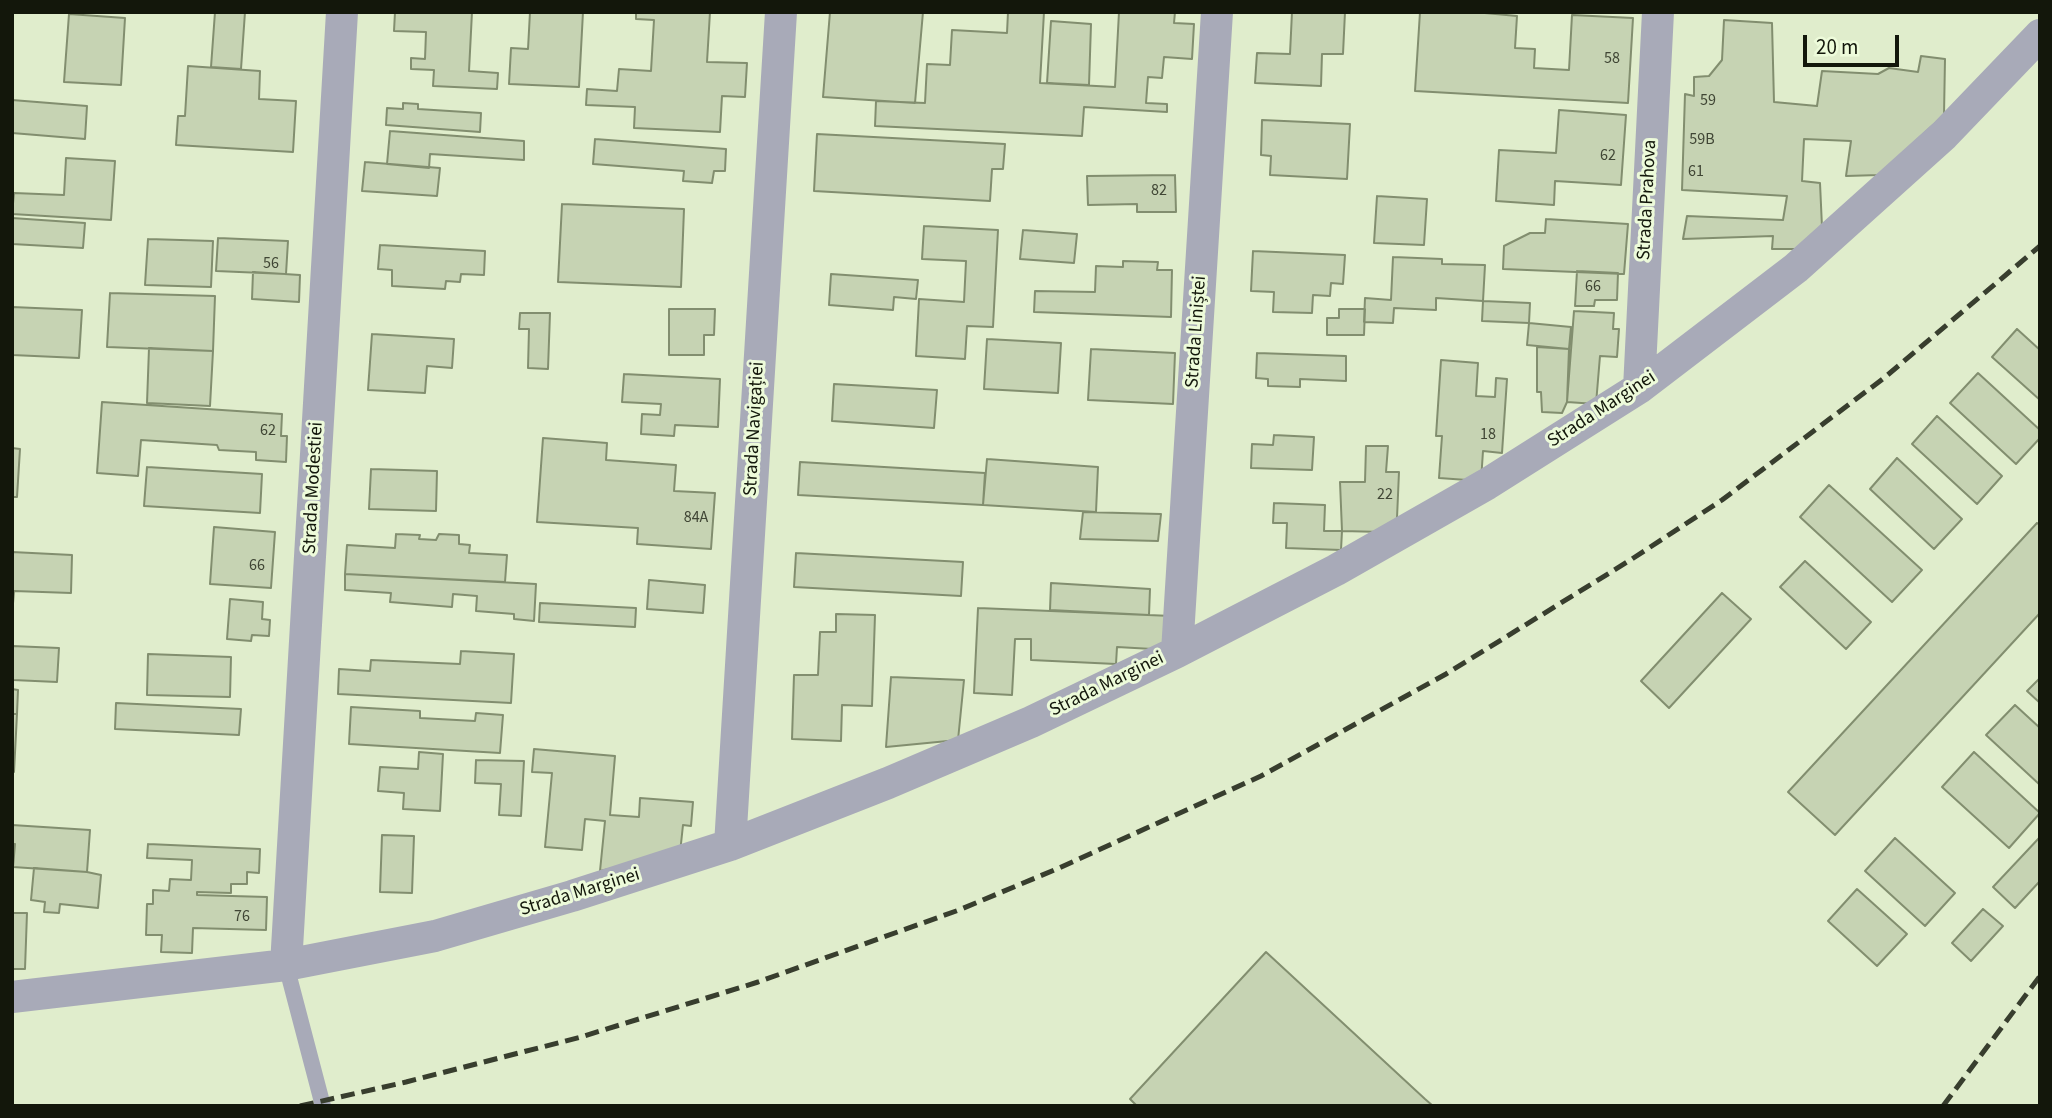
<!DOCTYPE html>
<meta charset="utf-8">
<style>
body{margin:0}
#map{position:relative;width:2052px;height:1118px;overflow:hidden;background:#e0edcc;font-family:"Source Sans 3",sans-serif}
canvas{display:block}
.frame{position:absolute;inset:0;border:14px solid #13170b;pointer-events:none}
.scale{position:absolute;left:1803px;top:35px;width:96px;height:32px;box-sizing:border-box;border:4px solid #13170b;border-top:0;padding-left:9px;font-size:21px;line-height:24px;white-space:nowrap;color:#13170b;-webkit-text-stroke:5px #edfbda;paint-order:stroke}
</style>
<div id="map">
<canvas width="2052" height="1118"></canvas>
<div class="frame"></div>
<div class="scale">20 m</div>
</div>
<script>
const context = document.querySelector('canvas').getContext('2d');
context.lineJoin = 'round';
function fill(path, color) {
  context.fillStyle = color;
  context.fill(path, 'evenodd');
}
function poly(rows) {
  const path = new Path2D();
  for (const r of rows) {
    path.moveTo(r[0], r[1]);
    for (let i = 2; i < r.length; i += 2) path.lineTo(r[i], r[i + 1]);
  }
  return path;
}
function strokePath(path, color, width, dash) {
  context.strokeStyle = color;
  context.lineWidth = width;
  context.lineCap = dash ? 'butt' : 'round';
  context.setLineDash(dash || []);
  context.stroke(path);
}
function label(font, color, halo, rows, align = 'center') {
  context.font = font + ' "Source Sans 3",sans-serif';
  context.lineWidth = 6;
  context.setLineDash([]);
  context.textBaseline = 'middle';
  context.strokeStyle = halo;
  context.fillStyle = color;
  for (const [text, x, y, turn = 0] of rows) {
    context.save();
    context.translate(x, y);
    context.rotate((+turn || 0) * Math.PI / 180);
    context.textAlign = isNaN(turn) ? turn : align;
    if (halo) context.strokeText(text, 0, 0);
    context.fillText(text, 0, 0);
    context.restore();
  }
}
const building = poly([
 [215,12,245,12,241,69,211,67,215,12],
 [395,12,472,12,469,71,498,73,497,89,433,86,434,70,411,69,411,58,425,59,426,32,394,31,395,12],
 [530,12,583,12,579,87,509,84,511,48,528,49,530,12],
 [636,12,710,12,707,62,747,63,745,97,722,96,720,132,634,128,635,107,586,105,587,89,617,91,619,69,651,71,654,20,636,19,636,12],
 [830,12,923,12,915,103,823,97,830,12],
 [1008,12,1044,12,1040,83,1115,87,1119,12,1175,12,1174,23,1194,24,1192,59,1164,57,1162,78,1148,77,1146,103,1167,104,1167,112,1084,107,1082,136,875,126,876,101,925,103,927,64,950,65,952,30,1007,33,1008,12],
 [1292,12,1345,12,1343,54,1322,54,1321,86,1255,83,1257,53,1290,54,1292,12],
 [1420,12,1474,12,1517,16,1515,48,1535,49,1534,68,1569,70,1572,15,1633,18,1628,103,1415,91,1420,12],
 [69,14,125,18,121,85,64,82,69,14],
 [1724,20,1772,23,1774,102,1817,106,1822,71,1878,74,1889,68,1918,72,1921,56,1945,59,1944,115,1879,175,1846,176,1851,141,1804,139,1802,181,1820,183,1822,227,1797,249,1772,249,1773,236,1683,239,1687,216,1783,220,1787,196,1682,190,1685,94,1694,96,1694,77,1709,76,1722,60,1724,20],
 [1051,21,1091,24,1089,85,1047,83,1051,21],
 [188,66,260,71,259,99,296,101,293,152,176,145,178,116,185,116,188,66],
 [12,100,87,106,85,139,12,133,12,100],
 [403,103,418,104,418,109,481,113,480,132,386,125,387,108,403,109,403,103],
 [1559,110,1626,115,1621,185,1555,181,1554,205,1496,201,1499,150,1556,153,1559,110],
 [1262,120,1350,124,1347,179,1270,175,1271,156,1261,155,1262,120],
 [390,131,524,141,524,160,430,154,429,168,387,164,390,131],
 [817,134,1005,144,1003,169,992,169,990,201,814,191,817,134],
 [595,139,726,149,725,171,714,171,712,183,683,181,684,171,593,164,595,139],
 [66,158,115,161,111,220,12,214,14,193,64,195,66,158],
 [365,162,440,168,437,196,362,191,365,162],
 [1175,175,1176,212,1137,212,1137,204,1088,205,1087,176,1175,175],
 [1377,196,1427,199,1424,245,1374,243,1377,196],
 [562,204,684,209,681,287,558,282,562,204],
 [12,218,85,223,83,248,12,244,12,218],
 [1546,219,1628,224,1624,274,1503,269,1504,246,1530,233,1545,233,1546,219],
 [924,226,998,230,993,327,967,326,965,359,916,356,919,299,964,302,966,261,922,259,924,226],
 [1023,230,1077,234,1074,263,1020,259,1023,230],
 [218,238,288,241,286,274,216,271,218,238],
 [148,239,213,241,211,287,145,285,148,239],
 [380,245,485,251,484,275,461,274,460,282,446,281,445,289,392,286,392,270,378,269,380,245],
 [1253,251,1345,255,1343,284,1331,283,1330,296,1313,295,1312,313,1273,312,1274,292,1251,291,1253,251],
 [1393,257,1442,259,1442,264,1485,265,1483,301,1436,298,1436,310,1394,308,1393,323,1364,322,1365,298,1391,300,1393,257],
 [1123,261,1158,262,1157,270,1172,270,1171,317,1034,312,1035,291,1095,292,1096,266,1123,267,1123,261],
 [1577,271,1618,273,1617,300,1595,300,1594,306,1575,306,1577,271],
 [253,272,300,275,299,302,252,299,253,272],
 [831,274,918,280,916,299,894,297,893,310,829,305,831,274],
 [110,293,215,296,213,351,107,347,110,293],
 [1483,301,1530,303,1529,323,1482,321,1483,301],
 [12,307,82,310,79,358,12,355,12,307],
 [669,309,715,309,714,335,704,335,704,355,669,355,669,309],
 [1339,309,1365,309,1364,335,1327,335,1327,318,1339,318,1339,309],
 [1574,311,1614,313,1613,329,1619,329,1617,357,1600,356,1596,404,1567,402,1574,311],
 [520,313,550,313,548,369,528,368,529,329,519,329,520,313],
 [1529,323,1571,327,1569,349,1527,345,1529,323],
 [2017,329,2040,350,2040,400,1992,357,2017,329],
 [372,334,454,339,452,368,427,366,425,393,368,390,372,334],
 [987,339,1061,343,1058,393,984,389,987,339],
 [1537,347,1569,349,1567,402,1562,413,1542,412,1541,392,1537,392,1537,347],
 [149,348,213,351,210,406,147,403,149,348],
 [1091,349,1175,353,1173,404,1088,400,1091,349],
 [1257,353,1346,356,1346,381,1300,379,1300,387,1268,386,1268,379,1256,378,1257,353],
 [1441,360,1478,363,1476,396,1495,397,1496,378,1507,379,1502,453,1483,451,1481,481,1439,478,1442,436,1436,436,1441,360],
 [1978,373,2040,430,2040,438,2016,464,1950,403,1978,373],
 [624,374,720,379,718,427,675,425,674,436,641,434,642,414,660,415,661,404,622,402,624,374],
 [834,384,937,390,934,428,832,421,834,384],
 [102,402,282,414,281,436,287,436,286,462,256,460,256,452,219,450,217,445,141,440,138,476,97,473,102,402],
 [1937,416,2002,476,1977,504,1912,444,1937,416],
 [1274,435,1314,437,1312,470,1251,468,1252,444,1273,445,1274,435],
 [543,438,607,443,606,460,676,465,674,491,715,493,711,549,637,544,638,528,537,522,543,438],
 [1366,446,1388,446,1386,472,1399,472,1397,518,1383,532,1342,531,1340,482,1365,482,1366,446],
 [12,448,20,449,17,497,12,497,12,448],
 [1897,458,1962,519,1934,549,1870,489,1897,458],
 [987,459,1098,467,1096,512,983,505,987,459],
 [800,462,985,473,983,505,798,495,800,462],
 [147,467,262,474,260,513,144,506,147,467],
 [371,469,437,471,436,511,369,509,371,469],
 [1829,485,1922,570,1892,602,1800,517,1829,485],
 [1274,503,1325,505,1324,531,1342,531,1341,550,1286,548,1287,523,1273,523,1274,503],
 [1083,512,1161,514,1158,541,1080,539,1083,512],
 [2037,523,2040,525,2040,613,1835,835,1788,792,2037,523],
 [214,527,275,532,271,588,210,584,214,527],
 [396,534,420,535,419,539,436,540,439,534,459,535,459,544,470,545,469,553,507,555,505,582,345,574,347,545,395,548,396,534],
 [12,552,72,555,71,593,14,591,12,616,12,552],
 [796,553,963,562,961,596,794,587,796,553],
 [1805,561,1871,622,1846,649,1780,587,1805,561],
 [345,574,536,584,534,621,514,619,514,614,476,611,477,596,453,594,452,607,390,602,391,593,345,590,345,574],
 [649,580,705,585,703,613,647,609,649,580],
 [1051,583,1150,589,1149,615,1050,610,1051,583],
 [1722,593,1751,619,1669,708,1641,681,1722,593],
 [230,599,263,602,262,619,270,620,269,636,252,635,251,641,227,639,230,599],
 [540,603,636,608,635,627,539,622,540,603],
 [978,608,1172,616,1170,650,1117,647,1116,664,1031,660,1031,639,1015,639,1012,695,974,693,978,608],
 [836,614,875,615,872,706,842,705,841,741,792,739,794,675,818,675,820,632,836,632,836,614],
 [12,646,59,648,57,682,13,680,12,646],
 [461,651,514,654,511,703,338,694,339,669,370,671,371,660,460,664,461,651],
 [148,654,231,657,230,697,147,695,148,654],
 [891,677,964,680,958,740,886,747,891,677],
 [2040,678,2040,703,2027,691,2040,678],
 [12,689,18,690,17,714,12,714,12,689],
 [116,703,241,709,239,735,115,729,116,703],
 [2015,705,2040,728,2040,785,1986,735,2015,705],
 [351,707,420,711,420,718,475,721,476,713,503,715,500,753,349,744,351,707],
 [12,714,17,714,14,772,12,772,12,714],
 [534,749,615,756,610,815,639,817,640,798,693,802,691,826,683,825,680,853,600,871,605,821,585,819,582,850,545,847,552,773,532,772,534,749],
 [419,752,443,754,440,811,403,809,404,793,378,791,380,767,418,769,419,752],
 [1974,752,2040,813,2009,848,1942,787,1974,752],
 [476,760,524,761,521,816,499,815,501,784,475,783,476,760],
 [12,825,90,830,87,872,13,867,15,844,12,844,12,825],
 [382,835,414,836,412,893,380,892,382,835],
 [2040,837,2040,881,2015,908,1993,887,2040,837],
 [1895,838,1955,893,1925,926,1865,871,1895,838],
 [148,844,260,849,259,873,247,872,247,884,231,884,231,893,197,892,197,895,267,897,266,930,193,928,192,953,161,952,162,935,146,935,147,904,153,904,153,890,169,891,170,879,191,880,192,860,147,858,148,844],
 [34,868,87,872,101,875,98,908,60,904,59,913,44,912,45,902,31,900,34,868],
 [1857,889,1907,934,1877,966,1828,921,1857,889],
 [1983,909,2003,926,1971,961,1952,943,1983,909],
 [12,913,27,913,25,969,12,969,12,913],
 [1266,952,1425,1099,1433,1106,1137,1106,1130,1099,1266,952]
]);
const lane = poly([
 [286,965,323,1106]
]);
const street = poly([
 [1639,388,1658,12],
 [1177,652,1217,12],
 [730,845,781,12],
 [286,965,342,12],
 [12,997,286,965,435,936,572,896,730,845,888,783,1031,722,1177,652,1336,570,1487,484,1639,388,1796,268,1944,135,2040,35]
]);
const rail = poly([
 [300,1106,406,1082,581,1037,758,982,959,910,1059,868,1261,776,1446,674,1632,559,1722,500,1884,378,2040,246],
 [1943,1106,2040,976]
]);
const numberNames = [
 ["58",1612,59],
 ["59",1708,101],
 ["59B",1702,140],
 ["62",1608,156],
 ["61",1696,172],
 ["82",1159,191],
 ["56",271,264],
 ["66",1593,287],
 ["62",268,431],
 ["18",1488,435],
 ["22",1385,495],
 ["84A",696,518],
 ["66",257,566],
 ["76",242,917]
];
const streetNames = [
 ["Strada Prahova",1648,200,-87],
 ["Strada Liniștei",1197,332,-86],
 ["Strada Marginei",1602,410,-33],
 ["Strada Navigației",755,429,-87],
 ["Strada Modestiei",314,488,-87],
 ["Strada Marginei",1107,685,-26],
 ["Strada Marginei",580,893,-17]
];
fill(building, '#c6d3b3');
strokePath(building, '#828e6f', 2);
strokePath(lane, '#a8aab8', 16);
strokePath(street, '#a8aab8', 32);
strokePath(rail, '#383e2e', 5, [14, 7]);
label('16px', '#404635', null, numberNames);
label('19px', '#13170b', '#edfbda', streetNames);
</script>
